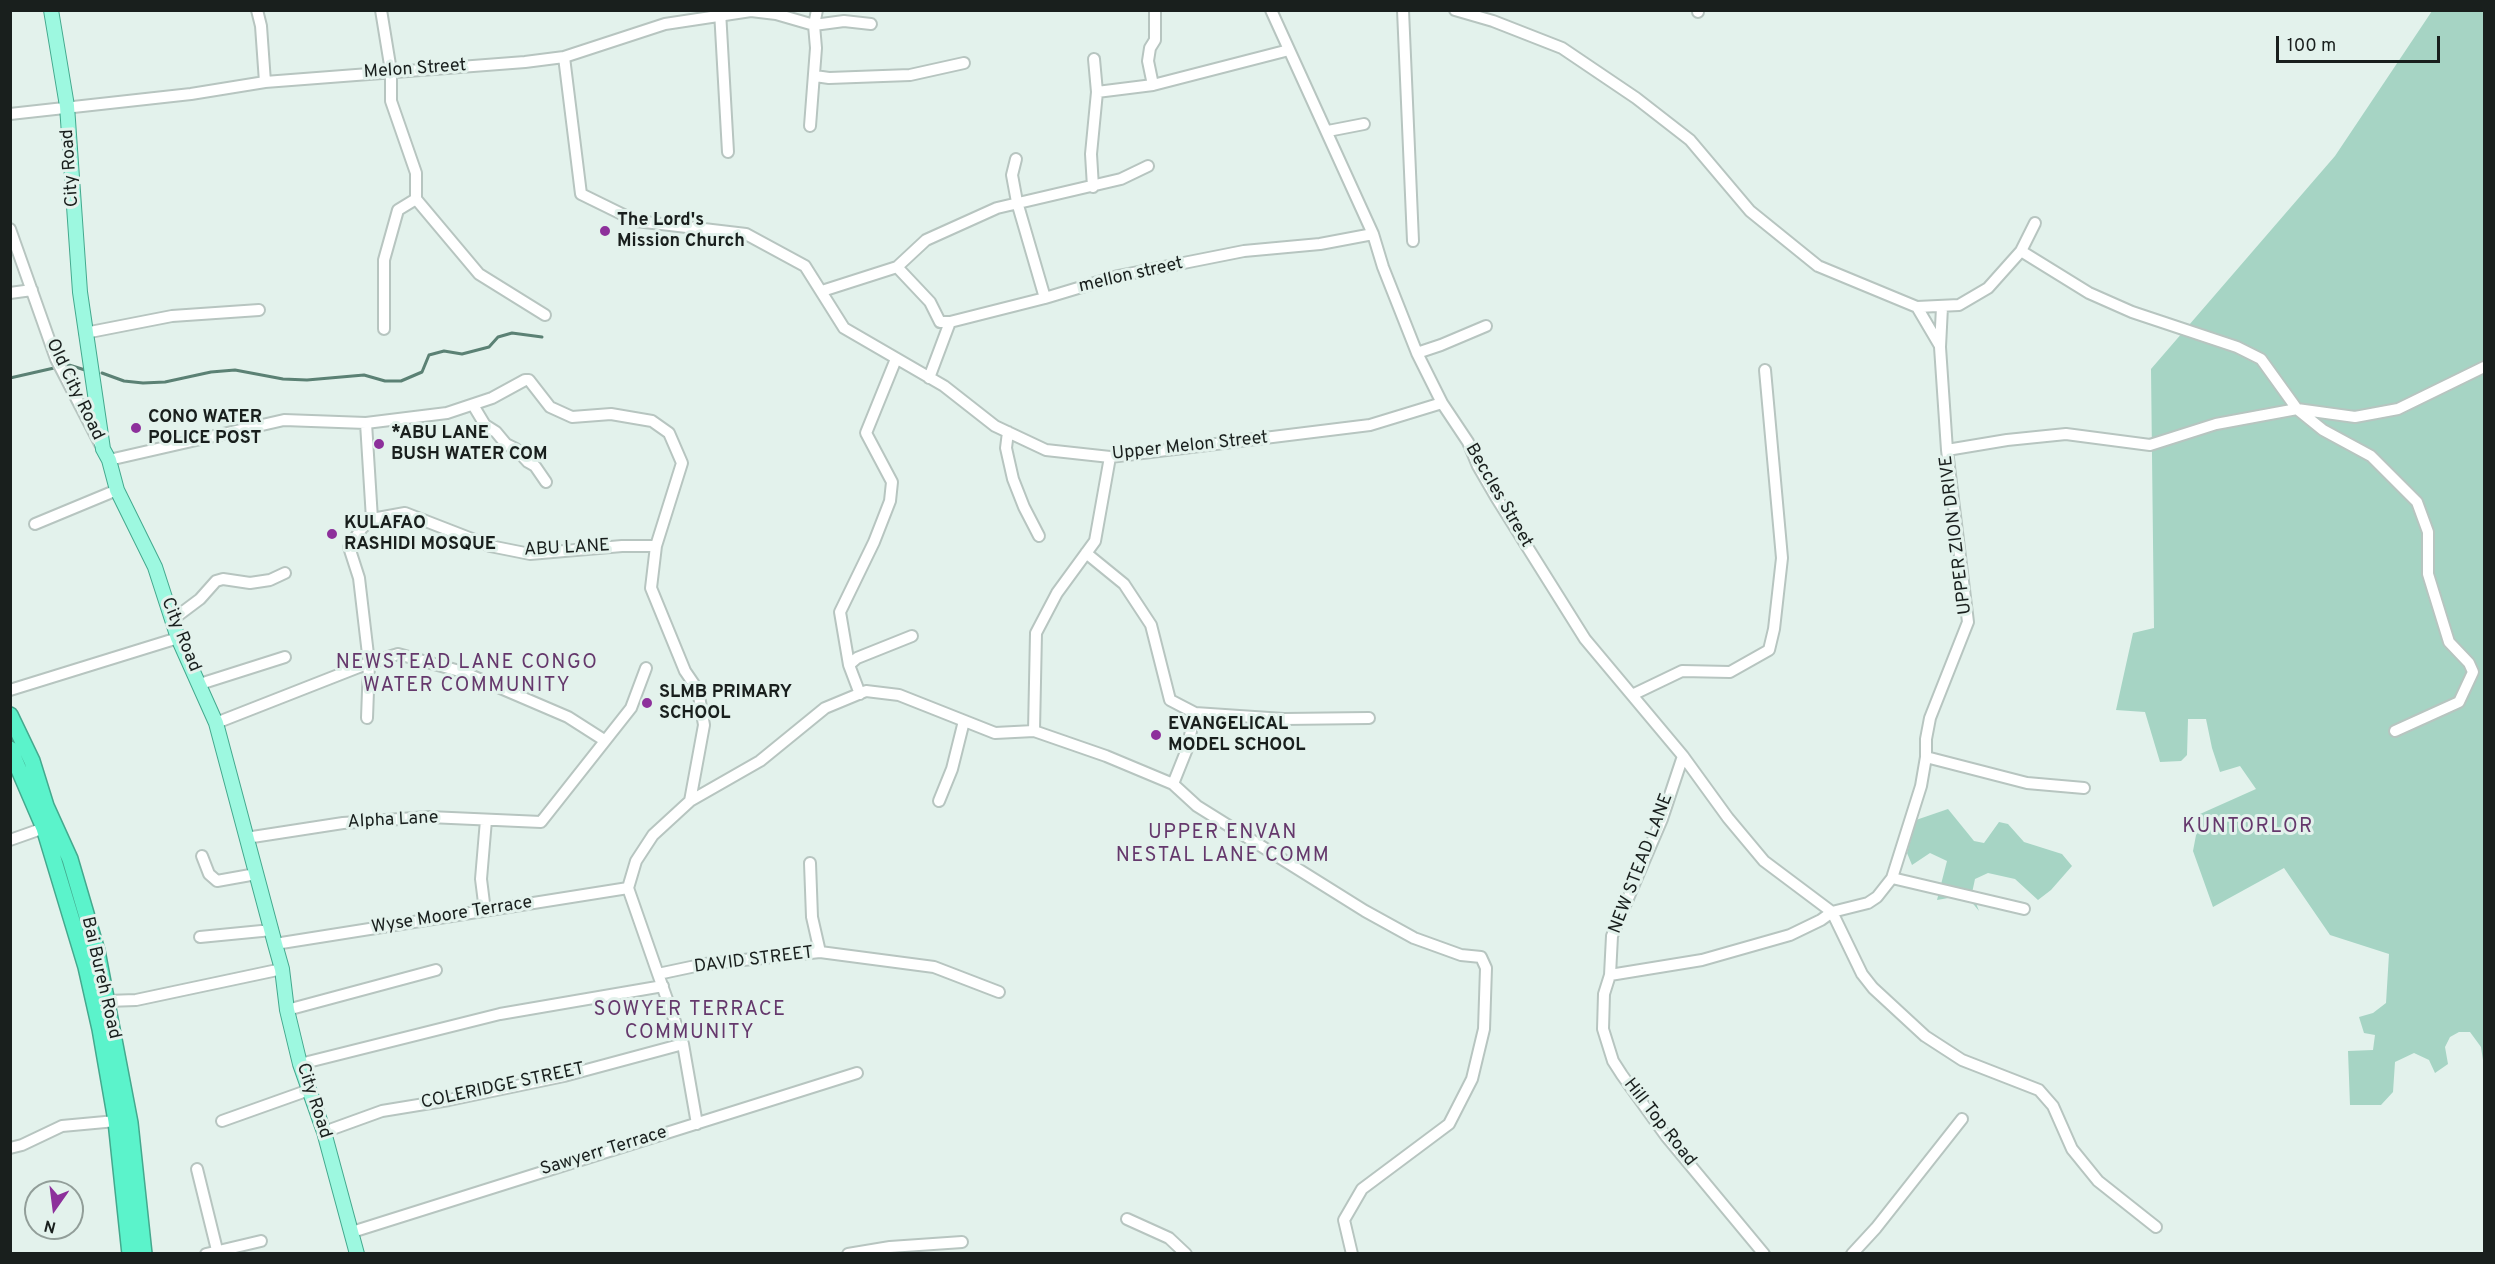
<!DOCTYPE html>
<style>
body{margin:0}
#map{position:relative;width:2495px;height:1264px;overflow:hidden;background:#e3f2ec;font-family:Overpass,sans-serif}
canvas{display:block}
.frame{position:absolute;inset:0;border:12px solid #191f1d;pointer-events:none}
.north{position:absolute;left:24px;top:1180px;width:60px;height:60px;box-sizing:border-box;background:#e3f2ec;border:2px solid #929e99;border-radius:50%;rotate:194deg;font-size:16px;font-weight:700;line-height:24px;text-align:center;color:#191f1d}
.north::after{content:'';display:block;margin:auto;width:21px;height:27px;background:#8d309b;clip-path:polygon(50% 0,100% 100%,50% 72%,0 100%)}
.scale{position:absolute;left:2276px;top:36px;width:164px;height:27px;box-sizing:border-box;border:3px solid #191f1d;border-top:0;padding-left:8px;font-size:18px;line-height:21px;white-space:nowrap;color:#191f1d;-webkit-text-stroke:4px #e3f2ec;paint-order:stroke}
</style>
<div id="map">
<canvas width="2495" height="1264"></canvas>
<div class="frame"></div>
<div class="north">N</div>
<div class="scale">100 m</div>
</div>
<script>
const context = document.querySelector('canvas').getContext('2d');
context.lineJoin = 'round';
function fill(path, color) {
  context.fillStyle = color;
  context.fill(path, 'evenodd');
}
function poly(rows) {
  const path = new Path2D();
  for (const r of rows) {
    path.moveTo(r[0], r[1]);
    for (let i = 2; i < r.length; i += 2) path.lineTo(r[i], r[i + 1]);
  }
  return path;
}
function strokePath(path, color, width, dash) {
  context.strokeStyle = color;
  context.lineWidth = width;
  context.lineCap = dash ? 'butt' : 'round';
  context.setLineDash(dash || []);
  context.stroke(path);
}
function label(font, color, halo, rows, align = 'center') {
  context.font = font + ' Overpass,sans-serif';
  context.lineWidth = 6;
  context.setLineDash([]);
  context.textBaseline = 'middle';
  context.strokeStyle = halo;
  context.fillStyle = color;
  for (const [text, x, y, turn = 0] of rows) {
    context.save();
    context.translate(x, y);
    context.rotate((+turn || 0) * Math.PI / 180);
    context.textAlign = isNaN(turn) ? turn : align;
    if (halo) context.strokeText(text, 0, 0);
    context.fillText(text, 0, 0);
    context.restore();
  }
}
const green = poly([
 [2432,11,2484,11,2484,1067,2481,1047,2470,1032,2459,1032,2450,1037,2445,1047,2448,1064,2435,1073,2429,1060,2414,1053,2395,1062,2393,1092,2381,1105,2350,1105,2348,1051,2373,1050,2375,1035,2364,1033,2359,1017,2373,1013,2386,1003,2389,954,2330,935,2284,868,2213,907,2193,851,2200,814,2256,789,2240,766,2220,772,2212,748,2206,719,2188,719,2187,755,2181,761,2160,762,2145,712,2116,710,2133,633,2154,628,2151,369,2335,156],
 [1948,809,1974,841,1984,843,1999,822,2008,824,2024,842,2062,854,2072,866,2051,890,2038,900,2015,879,1988,873,1975,879,1972,893,1979,911,1970,900,1954,897,1937,900,1947,861,1930,853,1912,865,1907,853,1916,820]
]);
const stream = poly([
 [66,364,85,370],
 [102,373,124,381,143,383,165,382,211,372,235,370,283,379,307,380,364,375,385,381,401,381,422,372,429,355,444,351,462,354,489,347,498,337,512,333,542,337],
 [10,378,54,368]
]);
const minor = poly([
 [257,10,261,26,265,82],
 [381,10,391,71,391,101,416,173,416,199,479,274,545,315],
 [1271,10,1373,234,1383,267,1417,353,1442,403,1468,442,1478,466,1496,497,1585,639,1683,756,1728,818,1764,861,1832,912,1862,974,1873,988,1925,1036,1962,1060,2039,1090,2053,1106,2072,1149,2098,1181,2156,1227],
 [1403,10,1413,241],
 [1455,10,1493,21,1562,48,1636,98,1690,140,1750,211,1818,266,1917,307,1959,305,1988,288,2021,251,2035,223],
 [720,11,728,152],
 [1698,12,1698,10],
 [564,57,581,194,636,221,746,234,805,266,844,328,944,386,995,426,1046,450,1110,457,1370,425,1442,403],
 [815,76,829,78,910,75,964,63],
 [1153,85,1148,61,1150,48,1155,40,1155,10],
 [1097,92,1153,85,1289,50],
 [10,114,191,94,265,82,525,62,564,57,665,24,751,11,776,14,814,25,844,21,871,24],
 [810,126,816,48,814,25,817,10],
 [1328,131,1364,124],
 [1016,159,1012,175,1017,202,1045,298],
 [1093,187,1091,154,1097,92,1094,59],
 [10,229,56,359,100,444],
 [2021,251,2089,293,2132,312,2237,347,2261,359,2297,409,2323,430,2371,456,2417,502,2428,532,2428,574,2449,642,2469,663,2473,672,2459,702,2395,731],
 [897,267,930,302,940,322,950,322],
 [822,291,897,267,926,240,997,208,1121,179,1148,166],
 [10,293,32,290],
 [1917,307,1940,346],
 [384,329,384,260,398,210,416,199],
 [85,333,172,316,259,310],
 [1417,353,1441,345,1486,326],
 [929,378,950,322,1045,298,1118,276,1244,251,1320,244,1373,234],
 [473,405,485,425,496,432,506,444,516,449,528,462,535,466,546,482],
 [366,423,372,519],
 [1008,432,1006,448,1013,479,1024,507,1039,536],
 [1947,450,2007,440,2066,434,2150,445,2216,424,2297,409,2355,417,2398,409,2484,367],
 [109,460,284,420,366,423,447,413,492,398,525,380,529,380,550,407,572,417,611,414,652,421,669,433,682,463,656,546,651,588,685,671,698,690,704,725,690,801],
 [35,524,117,490],
 [1086,553,1124,584,1151,625,1170,700,1195,713,1284,719,1369,718],
 [172,620,200,599,216,581,223,579,250,583,270,580,285,573],
 [849,665,840,612,874,542,890,501,892,482,866,433,896,359],
 [200,684,285,657],
 [10,690,178,638],
 [860,694,849,665,857,658,912,636],
 [1632,695,1682,671,1730,672,1769,650,1774,629,1782,558,1765,370],
 [367,718,369,663,359,578,349,547,362,528,372,519,405,513,490,546,530,554,622,546,656,546],
 [216,723,369,663,398,654,463,672,568,717,604,740],
 [1034,731,1036,633,1057,593,1095,541,1110,457],
 [1683,756,1662,819,1612,936,1610,975,1604,994,1603,1029,1613,1061,1622,1075,1666,1136,1764,1254],
 [1926,757,2027,783,2084,788],
 [1173,784,1187,749,1195,713],
 [939,801,952,769,964,721],
 [246,838,343,823,429,817,541,822,631,708,646,668],
 [10,840,44,828],
 [202,856,209,874,217,881,256,874],
 [810,863,812,917,820,952],
 [1892,878,2024,909],
 [485,911,481,879,486,820],
 [200,937,272,930],
 [275,944,628,888],
 [658,974,628,888,636,861,653,835,690,801,760,761,825,708,866,691,899,695,995,733,1034,731,1106,756,1173,784,1197,806,1365,911,1414,938,1461,955,1481,957,1486,968,1484,1029,1472,1079,1449,1124,1362,1189,1344,1220,1352,1254],
 [1610,975,1702,960,1790,935,1821,920,1832,912,1868,903,1877,897,1892,878,1921,786,1926,757,1926,739,1930,718,1968,622,1947,450,1940,347,1942,307],
 [107,1001,136,1000,282,969],
 [287,1010,436,970],
 [300,1064,500,1014,663,986],
 [222,1121,309,1090],
 [697,1124,683,1044,658,974,705,964,820,952,934,967,999,992],
 [324,1132,382,1111,449,1100,564,1076,683,1044],
 [10,1148,22,1145,62,1126,116,1121],
 [197,1169,218,1254],
 [1127,1219,1169,1238,1186,1254],
 [352,1232,857,1073],
 [206,1254,261,1241],
 [848,1254,890,1247,962,1242],
 [1852,1254,1876,1228,1962,1119]
]);
const major = poly([
 [51,10,67,106,80,292,103,449,109,460,117,490,155,567,178,638,216,723,275,944,282,969,287,1010,300,1064,324,1132,357,1254]
]);
const highway = poly([
 [10,715,32,761,46,806,70,859,97,951,130,1123,144,1254],
 [10,749,44,828,86,967,100,1029,116,1121,130,1254]
]);
const markers = [
 [605,231,6,"#8d309b"],
 [136,428,6,"#8d309b"],
 [379,444,6,"#8d309b"],
 [332,534,6,"#8d309b"],
 [647,703,6,"#8d309b"],
 [1156,735,6,"#8d309b"]
];
const streetNames = [
 ["Melon Street",415,70,-4],
 ["City Road",71,168,-94],
 ["mellon street",1131,276,-13],
 ["Old City Road",74,390,64],
 ["Upper Melon Street",1190,447,-6],
 ["Beccles Street",1498,496,60],
 ["UPPER ZION DRIVE",1957,535,-97],
 ["ABU LANE",567,549,-3],
 ["City Road",180,635,68],
 ["Alpha Lane",393,821,-3],
 ["NEW STEAD LANE",1642,864,-69],
 ["Wyse Moore Terrace",452,916,-9],
 ["DAVID STREET",754,961,-7],
 ["Bai Bureh Road",100,978,77],
 ["COLERIDGE STREET",503,1087,-12],
 ["City Road",313,1101,72],
 ["Hill Top Road",1659,1123,52],
 ["Sawyerr Terrace",604,1152,-17]
];
const poiNames = [
 ["The Lord's",617,221],
 ["Mission Church",617,242],
 ["CONO WATER",148,418],
 ["POLICE POST",148,439],
 ["*ABU LANE",391,434],
 ["BUSH WATER COM",391,455],
 ["KULAFAO",344,524],
 ["RASHIDI MOSQUE",344,545],
 ["SLMB PRIMARY",659,693],
 ["SCHOOL",659,714],
 ["EVANGELICAL",1168,725],
 ["MODEL SCHOOL",1168,746]
];
const neighbourhoodNames = [
 ["NEWSTEAD LANE CONGO",467,664],
 ["WATER COMMUNITY",467,687],
 ["KUNTORLOR",2248,828],
 ["UPPER ENVAN",1223,834],
 ["NESTAL LANE COMM",1223,857],
 ["SOWYER TERRACE",690,1011],
 ["COMMUNITY",690,1034]
];
fill(green, '#a6d4c4');
strokePath(stream, '#5b8174', 3);
strokePath(minor, '#b7c5c0', 14);
strokePath(major, '#44a98e', 16);
strokePath(highway, '#44a98e', 18);
strokePath(minor, '#fff', 10);
strokePath(major, '#9df8e0', 14);
strokePath(highway, '#5bf3cb', 15);
for (const [x, y, r, color] of markers) {
  const dot = new Path2D();
  dot.arc(x, y, r, 0, 2 * Math.PI);
  context.fillStyle = color;
  context.fill(dot);
  strokePath(dot, '#e3f2ec', 2);
}
label('18px', '#191f1d', '#e3f2ec', streetNames);
label('bold 18px', '#191f1d', '#e3f2ec', poiNames, 'left');
context.letterSpacing = '1.5px';
label('20px', '#65386c', '#e3f2ec', neighbourhoodNames);
context.letterSpacing = '0px';
</script>
